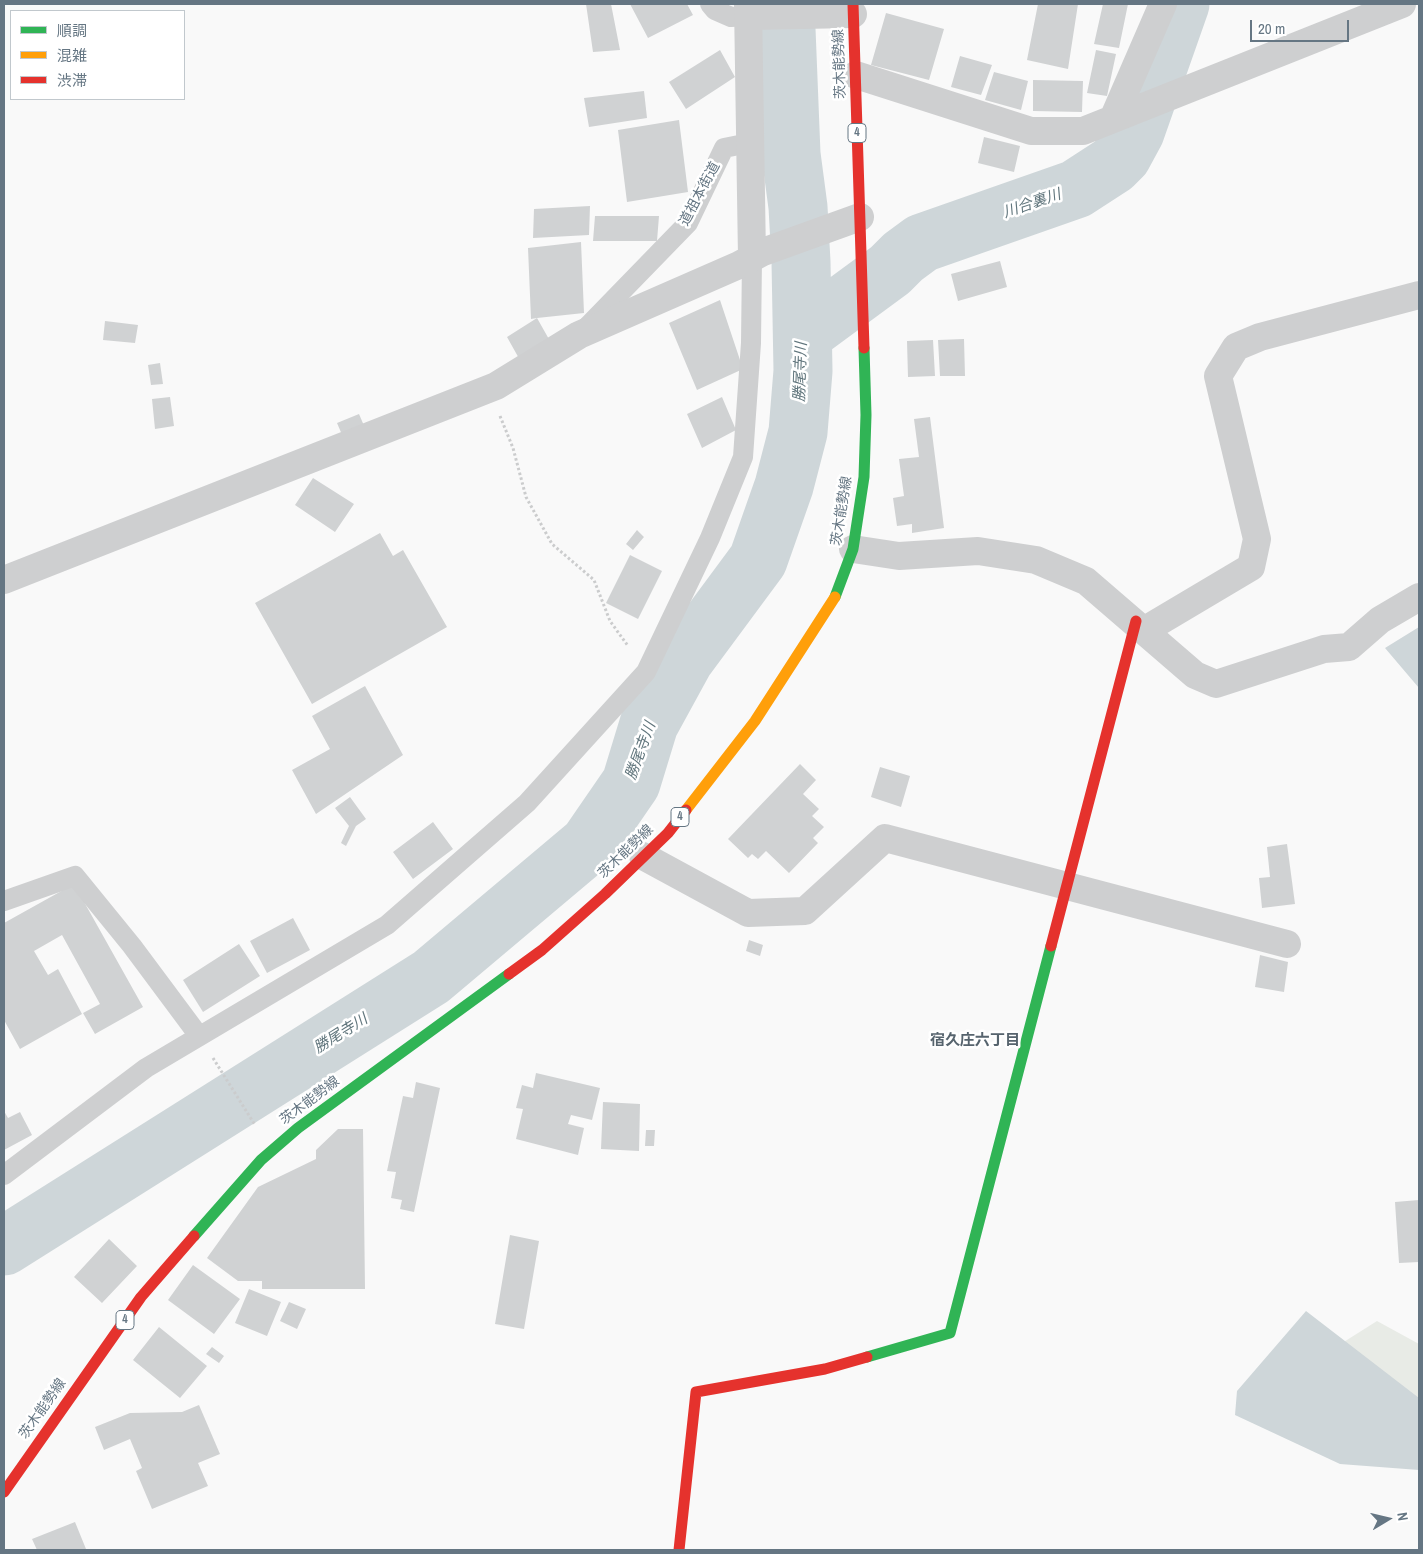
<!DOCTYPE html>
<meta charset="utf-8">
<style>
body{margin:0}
#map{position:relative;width:1423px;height:1554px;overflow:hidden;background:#f9f9f9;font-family:"Archivo Narrow","Noto Sans JP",sans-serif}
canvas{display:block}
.frame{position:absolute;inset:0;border:5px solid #657683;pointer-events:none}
.legend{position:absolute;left:10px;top:10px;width:175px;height:90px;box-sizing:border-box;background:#fff;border:1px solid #c1c8cd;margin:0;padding:6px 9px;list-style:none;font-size:15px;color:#657683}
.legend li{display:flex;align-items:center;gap:10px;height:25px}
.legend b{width:25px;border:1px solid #c1c8cd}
.north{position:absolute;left:1363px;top:1494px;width:50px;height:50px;-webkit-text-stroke:4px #fff;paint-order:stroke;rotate:81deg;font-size:14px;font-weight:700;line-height:20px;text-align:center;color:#657683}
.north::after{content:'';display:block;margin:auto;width:18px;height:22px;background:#657683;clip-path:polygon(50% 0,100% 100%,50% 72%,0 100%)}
.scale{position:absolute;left:1250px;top:20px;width:99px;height:22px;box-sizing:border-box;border:2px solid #657683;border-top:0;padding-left:6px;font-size:15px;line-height:18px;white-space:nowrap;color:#657683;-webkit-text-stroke:4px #fff;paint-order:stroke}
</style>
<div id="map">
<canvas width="1423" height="1554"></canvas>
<div class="frame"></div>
<ul class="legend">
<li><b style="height:6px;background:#30b455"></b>順調</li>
<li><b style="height:6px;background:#ff9f0a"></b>混雑</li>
<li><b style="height:6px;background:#e5322d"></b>渋滞</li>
</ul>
<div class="north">N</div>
<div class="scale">20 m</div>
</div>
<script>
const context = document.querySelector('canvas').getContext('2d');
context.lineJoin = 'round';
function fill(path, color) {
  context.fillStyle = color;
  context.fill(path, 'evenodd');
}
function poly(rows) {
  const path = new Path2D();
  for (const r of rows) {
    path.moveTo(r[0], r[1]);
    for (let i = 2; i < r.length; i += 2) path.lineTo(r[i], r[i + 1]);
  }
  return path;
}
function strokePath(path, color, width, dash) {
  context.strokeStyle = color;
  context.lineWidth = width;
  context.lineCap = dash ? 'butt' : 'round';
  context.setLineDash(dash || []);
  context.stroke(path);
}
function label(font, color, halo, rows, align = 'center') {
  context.font = font + ' "Archivo Narrow","Noto Sans JP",sans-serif';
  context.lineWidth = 5;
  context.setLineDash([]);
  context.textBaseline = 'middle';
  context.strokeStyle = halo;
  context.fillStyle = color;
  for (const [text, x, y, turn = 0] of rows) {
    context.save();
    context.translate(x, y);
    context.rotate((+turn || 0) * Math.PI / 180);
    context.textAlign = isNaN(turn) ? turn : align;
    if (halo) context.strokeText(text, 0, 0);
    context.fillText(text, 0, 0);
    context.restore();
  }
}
const green = poly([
 [1377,1321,1419,1344,1419,1416,1339,1345]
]);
const water = poly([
 [1419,627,1419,688,1385,648],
 [1306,1311,1419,1398,1419,1470,1340,1464,1235,1415,1237,1391]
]);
const river = poly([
 [803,334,890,270,903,257,922,243,1076,189,1113,165,1122,156,1135,132,1180,4],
 [4,1246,431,977,589,844,631,783,649,724,684,660,758,560,784,486,798,432,803,371,801,262,798,207,791,154,785,4]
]);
const building = poly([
 [586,4,611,4,620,50,593,52],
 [630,4,687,4,693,15,648,38],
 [1038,4,1078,4,1068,69,1027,60],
 [1103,4,1128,4,1119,48,1094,44],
 [886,13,944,29,929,80,871,65],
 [720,50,735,77,686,109,669,82],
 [1096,50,1116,54,1107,96,1087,93],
 [960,56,992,65,981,95,951,87],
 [994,72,1028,81,1021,110,985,100],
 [1033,80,1083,81,1082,112,1033,111],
 [644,91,647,118,589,127,584,98],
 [679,120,688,192,627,202,618,130],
 [984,137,1020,146,1014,172,978,163],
 [590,206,589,235,533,238,534,209],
 [595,216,659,216,657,241,593,241],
 [581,242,584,313,537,318,550,341,521,362,507,337,537,318,531,319,528,248],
 [1000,261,1007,287,958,301,951,274],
 [720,300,743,369,697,390,669,323],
 [105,321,138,325,135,343,103,340],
 [964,339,965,376,940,376,938,340],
 [933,340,935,376,908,377,907,341],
 [160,363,163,384,151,385,148,365],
 [170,397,174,426,155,429,152,399],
 [722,397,736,430,702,448,687,414],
 [359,414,365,428,343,437,337,423],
 [930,417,944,528,912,533,912,524,897,526,893,498,904,496,899,459,919,457,914,419],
 [313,478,354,504,335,532,295,505],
 [637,530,644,537,633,550,626,544],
 [380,533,393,556,403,550,447,627,312,704,255,603],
 [630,555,662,571,638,619,606,603],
 [365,686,403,755,316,814,292,770,330,749,312,716],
 [800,764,816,780,803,794,819,809,812,816,824,827,813,838,818,843,789,873,766,851,758,859,752,854,748,858,728,839],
 [880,767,910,776,901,807,871,797],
 [350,797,366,819,356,826,346,846,341,843,349,826,335,808],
 [433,822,453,849,413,879,393,852],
 [1287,844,1295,904,1262,908,1259,878,1270,877,1267,847],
 [74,884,143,1007,95,1034,83,1013,100,1004,62,935,34,951,48,975,58,969,82,1014,20,1049,4,1020,4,923],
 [293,918,310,950,267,973,250,941],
 [749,940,763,945,760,956,746,951],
 [239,944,260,976,203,1012,183,980],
 [1260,955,1288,962,1284,992,1255,987],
 [536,1073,600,1088,592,1120,571,1115,568,1124,584,1128,578,1155,516,1139,523,1109,516,1108,522,1085,533,1088],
 [416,1082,440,1088,414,1212,400,1209,402,1200,391,1198,396,1172,387,1171,403,1096,413,1098],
 [603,1102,640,1104,639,1151,601,1149],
 [4,1111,8,1118,20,1112,32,1135,4,1150],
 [338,1129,363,1129,365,1289,262,1289,262,1281,238,1281,207,1258,258,1187,316,1159,316,1150],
 [646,1130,655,1130,654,1146,645,1146],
 [1419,1200,1419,1262,1399,1263,1395,1202],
 [510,1235,539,1241,524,1329,495,1324],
 [109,1239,137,1266,102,1303,74,1277],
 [193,1265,240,1299,214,1334,168,1300],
 [249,1289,281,1302,267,1336,235,1323],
 [289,1302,306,1309,297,1329,280,1321],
 [159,1327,207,1366,180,1398,133,1360],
 [212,1347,224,1356,219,1363,206,1354],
 [199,1405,220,1454,198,1463,208,1486,152,1509,136,1471,142,1468,130,1439,104,1450,95,1427,130,1413,182,1412],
 [75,1522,86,1549,37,1550,32,1539]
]);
const path = poly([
 [500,416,513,448,526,497,552,544,594,580,610,621,628,646],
 [213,1058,255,1125]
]);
const lane = poly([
 [710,4,715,10,731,17,749,16],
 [585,329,688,223,724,148,749,143],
 [4,901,75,876,132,946,199,1036],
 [4,1175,146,1068,387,925,527,803,646,672,710,538,743,457,751,343,752,258]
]);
const street = poly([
 [748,4,752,258],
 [749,16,853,14],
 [856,75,1031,131,1083,131,1402,4],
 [1113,119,1163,4],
 [853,549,899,556,978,551,1036,560,1086,581,1195,675,1216,684,1324,649,1349,647,1380,620,1419,597],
 [4,580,496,386,579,335,739,265,763,252,860,217],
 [1145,630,1251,567,1257,539,1218,376,1236,347,1260,337,1419,295],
 [643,856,748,913,805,911,885,838,1287,944]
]);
const fast = poly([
 [835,597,853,549,864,477,866,415,864,348],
 [194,1236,261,1160,298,1128,509,974],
 [867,1357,950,1333,1051,946]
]);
const slow = poly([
 [686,810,755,721,835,597]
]);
const jam = poly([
 [853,4,864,348],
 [1051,946,1136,621],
 [509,974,542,950,605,894,668,833,686,810],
 [4,1492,141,1297,194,1236],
 [679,1550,696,1392,825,1369,867,1357]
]);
const shields = [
 [857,133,18],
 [680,817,18],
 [125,1320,18]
];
const shieldNames = [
 ["4",857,133],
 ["4",680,817],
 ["4",125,1320]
];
const streetNames = [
 ["茨木能勢線",840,64,-92],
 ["道祖本街道",700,194,-62],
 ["茨木能勢線",842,511,-81],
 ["茨木能勢線",626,852,-44],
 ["茨木能勢線",310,1101,-37],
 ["茨木能勢線",43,1409,-55]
];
const waterNames = [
 ["川合裏川",1032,204,-19],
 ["勝尾寺川",801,372,-88],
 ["勝尾寺川",641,751,-70],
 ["勝尾寺川",341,1034,-32]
];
const neighbourhoodNames = [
 ["宿久庄六丁目",975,1041]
];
fill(green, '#e8ebe6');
fill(water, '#ced6d9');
strokePath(river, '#ced6d9', 59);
fill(building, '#d0d2d3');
strokePath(path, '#cbcccd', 3, [2.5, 2.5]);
strokePath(lane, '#cecfd0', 20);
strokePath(street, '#cecfd0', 28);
strokePath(fast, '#30b455', 11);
strokePath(slow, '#ff9f0a', 11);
strokePath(jam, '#e5322d', 11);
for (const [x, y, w] of shields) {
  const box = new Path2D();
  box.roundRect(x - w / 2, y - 9.5, w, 19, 4);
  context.fillStyle = '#fff';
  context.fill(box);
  strokePath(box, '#657683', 1);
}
label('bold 12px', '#657683', null, shieldNames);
label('14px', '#657683', '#fff', streetNames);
label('italic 15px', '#60757c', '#fff', waterNames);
label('bold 15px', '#57646e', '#fff', neighbourhoodNames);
</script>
